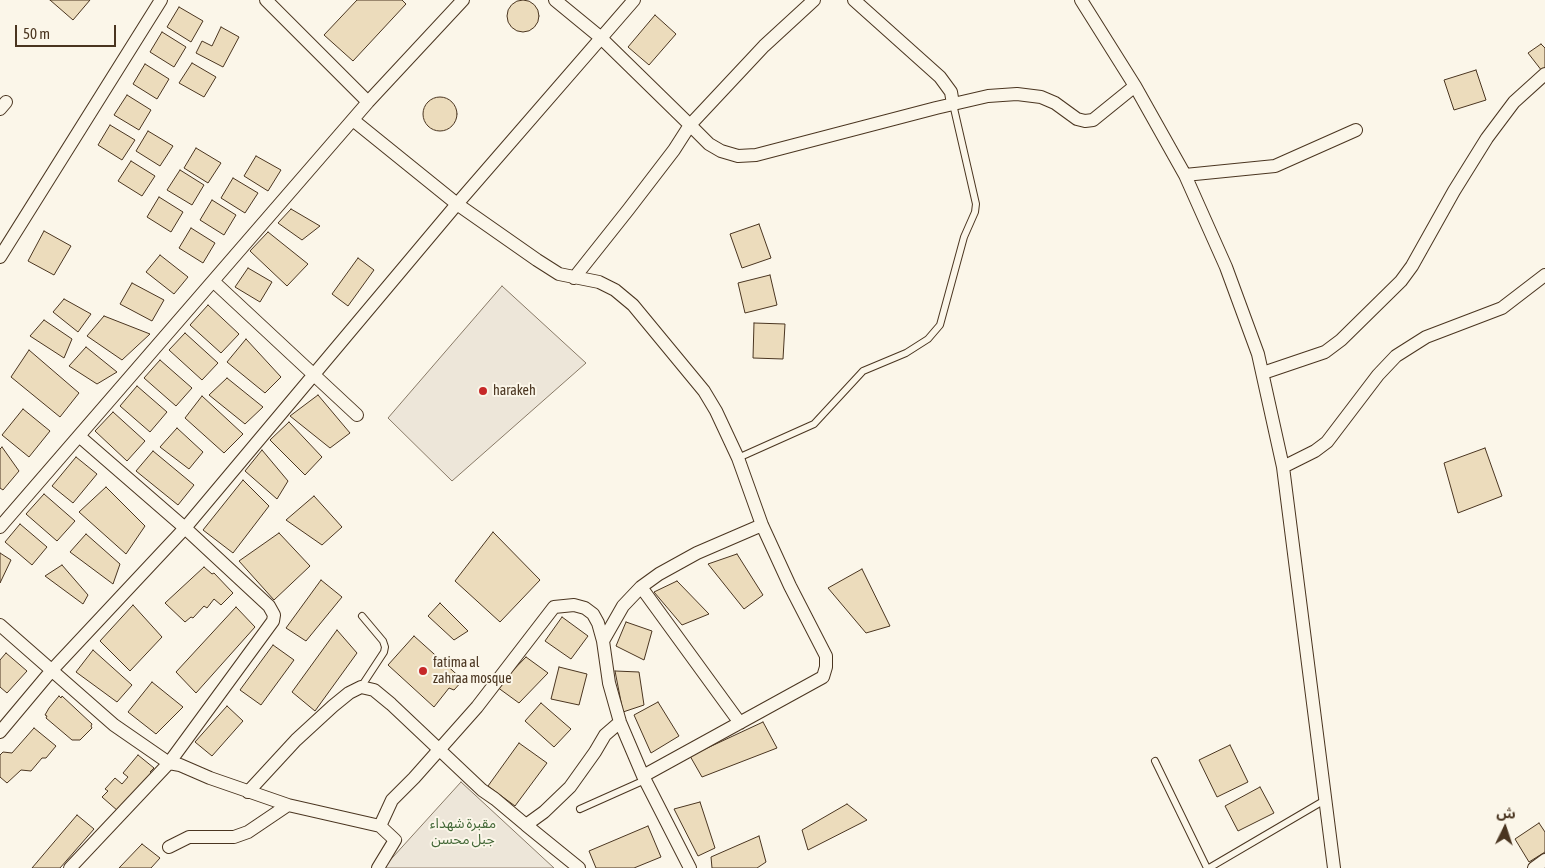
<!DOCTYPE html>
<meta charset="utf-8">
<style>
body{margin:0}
#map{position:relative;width:1545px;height:868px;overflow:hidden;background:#fbf6e9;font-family:"Asap Condensed","Noto Sans Arabic",sans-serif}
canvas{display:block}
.north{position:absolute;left:1480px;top:803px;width:50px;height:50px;-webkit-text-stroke:4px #fbf6e9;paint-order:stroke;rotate:4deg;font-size:14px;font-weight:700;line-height:20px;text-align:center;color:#4a3520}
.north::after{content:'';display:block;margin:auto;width:18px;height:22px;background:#4a3520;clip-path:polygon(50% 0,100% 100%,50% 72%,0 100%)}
.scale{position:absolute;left:15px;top:25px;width:101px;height:22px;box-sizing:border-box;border:2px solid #4a3520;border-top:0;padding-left:6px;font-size:15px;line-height:18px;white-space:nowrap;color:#4a3520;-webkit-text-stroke:4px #fbf6e9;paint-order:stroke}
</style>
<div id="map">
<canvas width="1545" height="868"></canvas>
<div class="north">ش</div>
<div class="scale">50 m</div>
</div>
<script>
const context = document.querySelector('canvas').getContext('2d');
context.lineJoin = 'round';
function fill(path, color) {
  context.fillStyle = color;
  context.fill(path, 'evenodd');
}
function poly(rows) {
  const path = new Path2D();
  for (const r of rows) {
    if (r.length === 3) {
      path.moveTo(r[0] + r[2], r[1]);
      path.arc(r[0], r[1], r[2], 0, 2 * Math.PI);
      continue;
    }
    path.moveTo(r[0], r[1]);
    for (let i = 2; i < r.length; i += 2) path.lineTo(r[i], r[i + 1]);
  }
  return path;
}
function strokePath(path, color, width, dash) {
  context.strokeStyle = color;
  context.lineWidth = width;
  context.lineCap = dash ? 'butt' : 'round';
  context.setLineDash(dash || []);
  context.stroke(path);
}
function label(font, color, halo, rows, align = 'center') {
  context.font = font + ' "Asap Condensed","Noto Sans Arabic",sans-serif';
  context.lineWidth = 4;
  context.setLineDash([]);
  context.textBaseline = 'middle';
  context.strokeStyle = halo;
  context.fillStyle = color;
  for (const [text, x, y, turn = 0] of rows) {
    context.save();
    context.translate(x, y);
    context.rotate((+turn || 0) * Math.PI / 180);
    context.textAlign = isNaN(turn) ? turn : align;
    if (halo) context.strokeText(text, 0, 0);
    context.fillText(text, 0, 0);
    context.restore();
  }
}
const green = poly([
 [502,286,586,363,452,481,388,418,502,286],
 [461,782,554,868,383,868,461,782]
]);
const building = poly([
 [523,16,16],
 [50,0,90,0,73,20,50,0],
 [357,0,402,0,406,4,353,61,324,35,357,0],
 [179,7,203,21,191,42,167,27,179,7],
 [655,15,676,34,649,65,628,47,655,15],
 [221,27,239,37,223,67,196,53,202,41,212,46,221,27],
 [162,32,186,47,174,67,150,52,162,32],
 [1541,44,1545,48,1545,69,1542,71,1528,53,1541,44],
 [192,63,216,77,204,97,179,83,192,63],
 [145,64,169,79,157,99,133,84,145,64],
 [1476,70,1486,100,1454,110,1444,80,1476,70],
 [127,95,151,110,139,130,114,115,127,95],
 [440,114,17],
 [110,125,135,140,122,160,98,145,110,125],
 [148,131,173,146,160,166,136,151,148,131],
 [196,148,221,163,208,183,184,168,196,148],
 [256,156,281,170,268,191,244,176,256,156],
 [131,161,155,176,142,196,118,181,131,161],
 [180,170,204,185,192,205,167,190,180,170],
 [233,178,258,193,245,213,221,198,233,178],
 [159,197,183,212,171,232,147,217,159,197],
 [212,200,236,215,224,235,200,220,212,200],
 [291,209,320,226,302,240,278,223,291,209],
 [759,224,771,258,742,268,730,234,759,224],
 [191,228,215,243,203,263,179,248,191,228],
 [44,231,71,246,54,275,28,261,44,231],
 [268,232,308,264,287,286,250,251,268,232],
 [160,255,188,277,174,294,146,272,160,255],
 [358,258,374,270,348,306,332,294,358,258],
 [248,268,272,282,260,302,235,287,248,268],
 [770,275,777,305,745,313,738,283,770,275],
 [132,283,164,300,152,321,120,304,132,283],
 [64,299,91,314,78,332,53,312,64,299],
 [208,305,239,334,221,353,190,325,208,305],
 [104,316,150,334,122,360,87,336,104,316],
 [44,320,72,339,64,358,30,336,44,320],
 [754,323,785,324,783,359,753,358,754,323],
 [185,333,218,363,202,380,169,350,185,333],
 [246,339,281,377,265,393,227,362,246,339],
 [86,347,117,372,97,384,69,366,86,347],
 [29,350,79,393,60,417,11,377,29,350],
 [160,360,192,388,176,406,144,378,160,360],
 [227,378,263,407,245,424,209,395,227,378],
 [137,386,167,412,150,432,120,406,137,386],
 [318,395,350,433,330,448,290,416,318,395],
 [202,396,243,434,224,453,185,418,202,396],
 [23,409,50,431,29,457,2,435,23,409],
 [113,412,145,441,127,461,95,431,113,412],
 [289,422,322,457,305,475,270,440,289,422],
 [177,428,203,452,189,469,160,447,177,428],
 [2,447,19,471,3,490,0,488,0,449,2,447],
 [1485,448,1502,496,1458,513,1444,463,1485,448],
 [262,450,288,481,277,499,245,471,262,450],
 [153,451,194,485,178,505,136,471,153,451],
 [76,457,97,474,73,503,52,486,76,457],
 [243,480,269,506,233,553,203,530,243,480],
 [106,487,145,526,126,554,79,512,106,487],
 [44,494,75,521,57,541,26,514,44,494],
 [314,496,342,527,322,545,286,520,314,496],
 [20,524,47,547,32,565,5,542,20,524],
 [493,532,540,580,500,622,455,581,493,532],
 [279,533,310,566,274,600,239,561,279,533],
 [86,534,120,564,113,584,70,552,86,534],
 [0,553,11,560,0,583,0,553],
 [737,554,763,595,744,609,708,564,737,554],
 [62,565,88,595,83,604,45,576,62,565],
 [204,567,212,574,214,573,233,593,221,605,214,599,207,608,204,606,193,618,191,617,185,622,165,603,204,567],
 [862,569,890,626,866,633,828,588,862,569],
 [321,580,342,597,306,641,286,628,321,580],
 [677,581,709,614,682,625,654,592,677,581],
 [440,603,468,631,454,640,428,616,440,603],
 [133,605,162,637,130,671,100,641,133,605],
 [236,607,255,627,196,693,176,672,236,607],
 [562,617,588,636,571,659,545,641,562,617],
 [626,622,652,631,644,660,616,646,626,622],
 [337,630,357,653,315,711,292,692,337,630],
 [414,636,463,680,454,690,449,688,434,707,388,665,414,636],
 [273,645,294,660,261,705,240,690,273,645],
 [93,650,132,685,117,702,76,672,93,650],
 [6,653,27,671,7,693,0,687,0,660,6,653],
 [526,657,548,673,519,703,497,687,526,657],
 [559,667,587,674,579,705,551,699,559,667],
 [615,671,639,672,644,705,623,712,615,671],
 [152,682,183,707,156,734,128,712,152,682],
 [59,696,61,698,62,696,92,724,91,726,92,728,80,740,72,740,46,718,47,716,45,715,49,708,59,696],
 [658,702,679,736,651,753,634,715,658,702],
 [541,703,571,729,554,747,525,721,541,703],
 [227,706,243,721,212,756,195,742,227,706],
 [763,722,777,748,702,777,690,756,763,722],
 [34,728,56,746,46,758,42,758,31,771,21,770,7,783,0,777,0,755,3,752,12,753,34,728],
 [519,743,547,763,515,806,488,786,519,743],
 [1230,745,1248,782,1217,797,1199,760,1230,745],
 [138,755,154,768,150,772,153,773,136,793,132,793,132,796,118,811,102,797,108,791,105,789,115,778,122,784,128,777,123,773,138,755],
 [1260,787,1274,813,1238,831,1225,806,1260,787],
 [700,802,715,848,698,856,674,809,700,802],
 [847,804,867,820,808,850,802,830,847,804],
 [77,815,94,829,60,868,32,868,77,815],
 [1539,823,1545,832,1545,852,1529,862,1515,839,1539,823],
 [648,826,661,857,634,868,596,868,589,851,648,826],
 [759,836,766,862,757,868,712,868,711,857,759,836],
 [142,844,160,858,151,868,119,868,142,844]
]);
const service = poly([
 [738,458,814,424,863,371,906,353,928,339,940,325,964,237,975,212,976,204,953,104],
 [361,687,384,652,385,647,383,641,362,616],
 [1155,761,1207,868],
 [580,809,645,780],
 [1209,868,1325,800]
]);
const minor = poly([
 [266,0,368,102],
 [555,0,600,37,690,125,764,46,814,0],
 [854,0,940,77,951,92,953,104],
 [1081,0,1135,86,1185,175,1226,267,1258,354,1283,467,1334,868],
 [0,109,6,102],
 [353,120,457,204,537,260,559,274,599,282,615,290,633,305,704,391,716,411,738,458,762,525,790,586,826,656,826,667,823,677,643,776],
 [1185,175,1275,166,1356,130],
 [0,257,161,0],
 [574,278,628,210,674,150,690,125,709,144,721,151,738,156,756,155,936,108,988,96,1017,94,1041,97,1055,103,1077,119,1085,121,1093,120,1135,86],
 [213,281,357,415],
 [1263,373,1325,352,1341,340,1401,281,1412,266,1454,191,1487,138,1514,102,1545,74],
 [1283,467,1315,451,1327,442,1378,375,1396,356,1426,337,1502,308,1545,275],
 [0,527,368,102,463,0],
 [641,587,740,723],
 [0,625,114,725,169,763,180,765,210,778,288,805,380,826],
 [603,641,623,606,641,587,659,574,697,553,762,525],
 [0,732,52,670,185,528,457,204,634,0],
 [248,792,296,740,333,706,349,693,361,687,374,690,391,704,482,790,495,799,526,825,544,812,570,787,595,752,605,735,620,722],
 [526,825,579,868],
 [169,847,189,837,234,837,248,832,288,805],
 [70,868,169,763,273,621,274,615,269,606,185,528,79,436],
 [378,868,395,840,380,826,392,800,414,778,477,707,554,607,574,605,585,608,593,614,598,623,603,641,609,683,620,722,643,776,690,868],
 [1534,868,1545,860]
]);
const markers = [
 [483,391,5,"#c62828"],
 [423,671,5,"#c62828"]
];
const poiNames = [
 ["harakeh",493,391],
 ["fatima al",433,663],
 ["zahraa mosque",433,679]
];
const parkNames = [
 ["مقبرة شهداء",463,824],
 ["جبل محسن",463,840]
];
fill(green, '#ede6d9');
strokePath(green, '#887966', 1);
fill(building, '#ecdcbc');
strokePath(building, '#4a3520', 1);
strokePath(service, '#4a3520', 8);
strokePath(minor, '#4a3520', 14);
strokePath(service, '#fbf6e9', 6);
strokePath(minor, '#fbf6e9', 12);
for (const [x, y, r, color] of markers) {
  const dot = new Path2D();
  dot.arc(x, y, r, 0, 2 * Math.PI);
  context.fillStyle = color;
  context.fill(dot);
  strokePath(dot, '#fbf6e9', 2);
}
label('14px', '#4a3520', '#fbf6e9', poiNames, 'left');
label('14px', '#436837', '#fbf6e9', parkNames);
</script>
